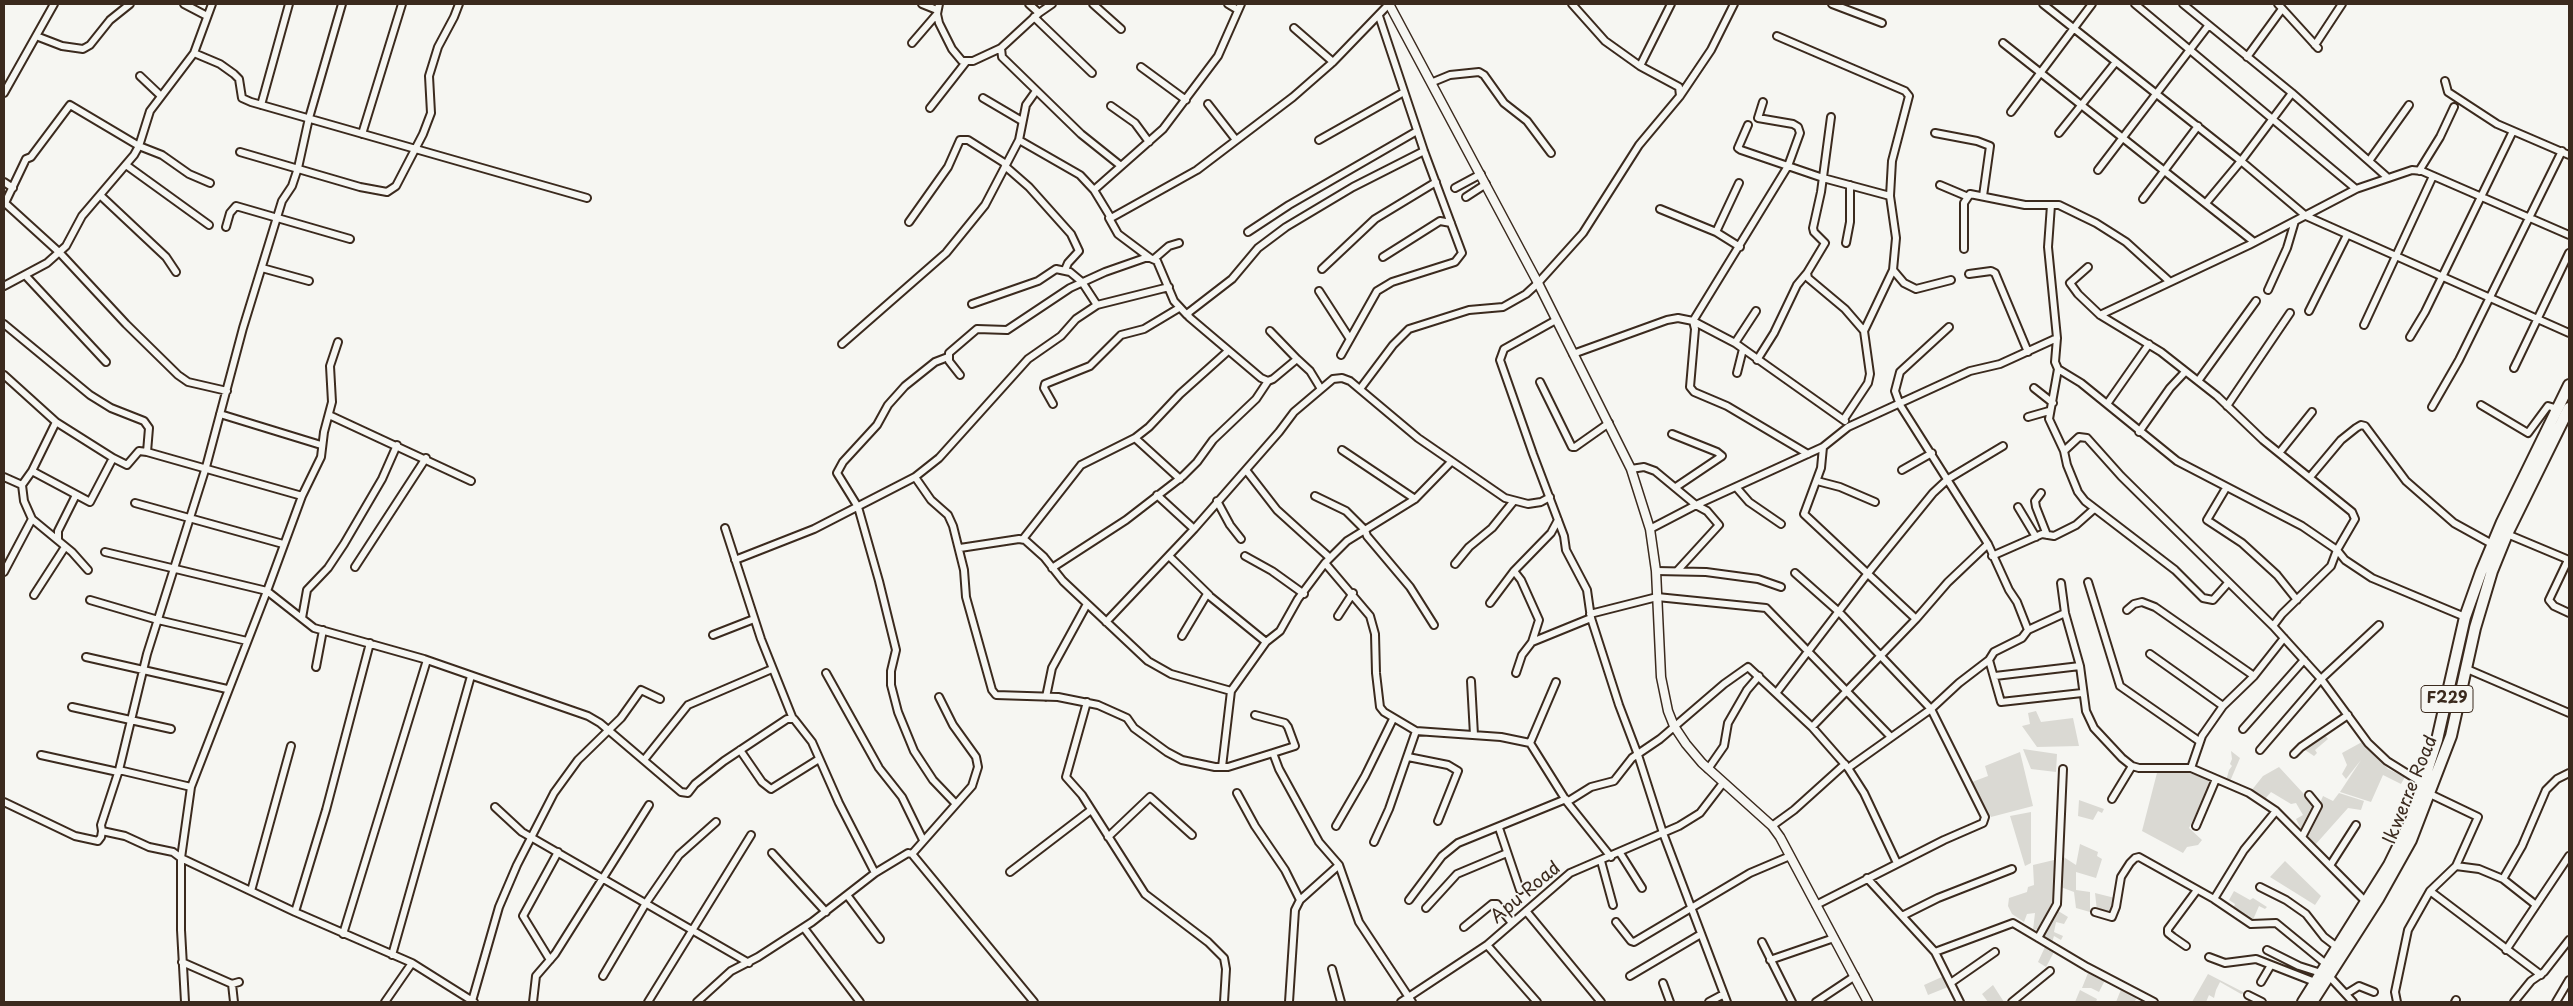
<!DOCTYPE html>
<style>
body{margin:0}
#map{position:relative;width:2573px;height:1006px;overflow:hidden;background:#f6f6f2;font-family:"Playpen Sans",sans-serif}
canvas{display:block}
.frame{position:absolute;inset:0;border:5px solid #3b2a1e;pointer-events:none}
</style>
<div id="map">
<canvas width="2573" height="1006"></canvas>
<div class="frame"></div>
</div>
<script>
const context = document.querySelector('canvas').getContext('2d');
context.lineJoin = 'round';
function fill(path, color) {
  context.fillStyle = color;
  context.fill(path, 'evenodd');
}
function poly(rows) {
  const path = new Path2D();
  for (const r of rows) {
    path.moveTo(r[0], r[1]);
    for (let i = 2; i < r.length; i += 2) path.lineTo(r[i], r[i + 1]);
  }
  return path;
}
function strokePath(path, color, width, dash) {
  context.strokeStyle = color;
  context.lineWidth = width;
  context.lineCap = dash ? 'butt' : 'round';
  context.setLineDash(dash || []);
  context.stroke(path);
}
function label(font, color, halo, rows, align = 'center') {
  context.font = font + ' "Playpen Sans",sans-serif';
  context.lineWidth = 4;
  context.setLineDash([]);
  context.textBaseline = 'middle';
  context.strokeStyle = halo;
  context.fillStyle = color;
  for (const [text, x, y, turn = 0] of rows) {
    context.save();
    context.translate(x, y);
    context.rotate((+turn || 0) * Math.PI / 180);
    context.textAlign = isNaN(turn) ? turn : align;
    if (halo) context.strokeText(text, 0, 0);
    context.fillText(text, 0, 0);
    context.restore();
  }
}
const green = poly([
 [2036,711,2041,722,2073,718,2079,746,2037,747,2022,726,2030,724,2028,713],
 [2323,732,2328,739,2315,750,2317,753,2314,756,2302,748],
 [2362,742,2388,769,2405,777,2401,784,2383,775,2371,802,2340,792,2361,760,2346,779,2342,774,2347,765,2342,753],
 [2023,749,2057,754,2056,772,2031,769],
 [2231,751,2240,758,2231,779,2226,781,2229,770,2232,766,2230,764,2232,759],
 [2020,752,2033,806,1991,817,1972,782,1988,776,1985,766],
 [2279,767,2315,806,2304,829,2301,829,2296,819,2303,815,2296,803,2291,804,2271,792,2265,799,2251,791,2263,776],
 [2158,769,2180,769,2212,781,2189,828,2202,840,2198,845,2187,847,2183,853,2142,831],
 [2339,793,2364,801,2361,810,2348,808,2315,845,2306,836,2323,796,2333,801],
 [2079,800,2104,809,2102,813,2098,811,2093,820,2078,816],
 [2031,812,2031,863,2025,866,2010,816],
 [2080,844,2098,852,2097,856,2102,859,2096,878,2076,872,2076,890,2090,892,2090,912,2076,908,2074,892,2058,886,2059,854,2076,865],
 [2054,860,2054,899,2038,929,2033,930,2035,913,2027,914,2024,922,2012,914,2008,906,2009,898,2027,892,2028,887,2034,885,2033,865],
 [2285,861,2321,896,2315,905,2270,877],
 [2234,891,2250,900,2253,898,2267,907,2265,909,2259,906,2252,922,2233,909,2235,904,2229,900],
 [2095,893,2115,898,2111,915,2097,911],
 [2055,909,2068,917,2064,924,2056,922,2054,932,2063,936,2061,940,2054,936,2051,945,2039,938],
 [2045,947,2054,952,2046,967,2038,962],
 [2088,973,2105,980,2099,992,2091,988,2082,988],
 [2208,974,2245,993,2241,994,2220,982,2216,990,2211,986,2216,990,2214,998,2209,995,2206,1002,2192,1002],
 [1944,976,1948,987,1928,995,1924,985],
 [1993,985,2004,1002,1988,1002,1982,994],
 [2122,987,2139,996,2134,1002,2116,1002],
 [2080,990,2097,999,2096,1002,2075,1002]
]);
const minor = poly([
 [184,4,207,16],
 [922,4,937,10],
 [939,4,937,14,939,23,952,49,962,61,973,61,1001,48],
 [1029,4,1039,13],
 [1052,4,1039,13,1001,48,1002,57,1081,134,1121,166],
 [1093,4,1121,29],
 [1228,4,1238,10],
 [1572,4,1605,41,1640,66,1679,87,1680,96],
 [1832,4,1882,23],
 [2043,4,2241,161,2306,216,2569,333],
 [2135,4,2356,189],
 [2183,4,2292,93,2387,177],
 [2278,4,2318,48],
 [1034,17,1092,73],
 [1294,28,1333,62],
 [36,36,62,46,83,49,90,45,110,20,130,4],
 [1777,36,1905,91,1909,96,1892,161,1890,196,1896,238,1893,270,1864,331,1870,374,1868,383,1844,419],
 [912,43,937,14],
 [2003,43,2254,242],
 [2315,45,2342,4],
 [194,53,220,64,234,74,239,79,242,98,251,102,587,198],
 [2247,57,2282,9],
 [1640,66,1671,4],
 [1141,67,1186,100],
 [140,76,160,95],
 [2445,81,2448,92,2497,124,2569,155],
 [1433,82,1450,75,1479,72,1484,75,1504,103,1527,121,1551,153],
 [1036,91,1026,105,1019,140,1080,175,1094,190,1111,218,1197,170,1293,97,1333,62,1389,4],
 [4,93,54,4],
 [983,98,1022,121],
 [1763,102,1758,118,1793,124,1798,127,1800,133,1788,166,1693,321,1695,329,1690,387,1694,392,1727,406,1808,454],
 [1208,104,1236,140],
 [261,105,289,4],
 [1111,106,1135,123,1149,142],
 [930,108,966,62],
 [2011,112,2092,4],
 [1831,117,1821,192,1813,228,1814,232,1825,243,1807,273,1808,278,1845,309,1864,331],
 [1748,125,1738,148,1741,150,1823,178,1890,196],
 [1935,133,1977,141,1990,146,1983,196],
 [2059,133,2115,63],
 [362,134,402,4],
 [1319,140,1404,92],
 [240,152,360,187,387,192,396,186,423,134,431,113,429,76,438,47,454,17,459,4],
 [2369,161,2409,105],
 [126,165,209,225],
 [1005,166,1029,187,1071,234,1079,251,1068,263,1065,270],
 [2098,170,2208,26],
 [2419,171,2440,137,2454,107],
 [4,182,13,188],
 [210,183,189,174,162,155,139,146,70,105,31,157,26,159,5,203,60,253,126,324,178,375,188,382,227,391],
 [1940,185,1966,196],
 [1455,188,1481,174],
 [1094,190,1163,129,1218,56,1241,4],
 [100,195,166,257,176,272],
 [1466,197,1486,184],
 [2143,199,2198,126],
 [2206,203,2241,161,2292,93],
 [2051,205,2048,247,2057,338,2055,362,2058,369,2081,383,2177,461,2302,526,2337,550,2345,560,2372,578,2465,617],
 [1660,209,1716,232,1740,247],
 [1109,218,1118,234,1150,258],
 [909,222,948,167,960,140,968,140,1006,164],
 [226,227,230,213,236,206,350,239],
 [1248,232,1289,205,1417,131],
 [1716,232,1739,183],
 [1846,243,1850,222,1850,185],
 [1964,249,1964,203,1970,194,2025,205,2059,205,2096,223,2126,242,2169,281],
 [1383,257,1440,221,1451,223],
 [1154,259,1169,246,1179,243],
 [2088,267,2070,283,2078,294,2100,315,2161,352,2217,396,2263,440,2352,512,2355,519,2337,550,2331,566,2282,614,2273,626],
 [262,268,309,281],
 [1322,269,1375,219,1436,182],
 [1893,270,1904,283,1916,289,1951,280],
 [1969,274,1991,271,1995,273,2028,352],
 [25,275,106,362],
 [4,286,47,263,66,246,82,216,134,155,139,146,150,111,194,53,212,4],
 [2268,290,2287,248,2295,221],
 [1319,291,1350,339],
 [972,304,1038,281,1056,269,1070,272,1082,282,1097,305],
 [2309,311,2347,235],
 [2100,315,2249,245,2356,189,2412,170,2422,171,2569,235],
 [1556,320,1504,349,1500,360,1533,454,1564,536,1566,550,1587,590,1591,618,1619,705,1638,755,1663,833,1727,1002],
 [4,324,90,395,111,408,144,421,149,428,147,452],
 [2364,325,2433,176],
 [1270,331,1297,359],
 [2410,337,2425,312,2513,131],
 [338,342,330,366,332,402,324,432,321,457,302,496,267,591,314,628,424,659,588,716,600,723,681,792,688,793,695,784,724,761,787,719,794,719,812,742,839,803,875,873],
 [1735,343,1756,311],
 [842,344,946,253,985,205,1019,140],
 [1573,354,1667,320,1678,318,1693,321,1735,343,1845,421],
 [1341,355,1377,291,1392,282,1455,262,1462,253,1424,151,1379,16],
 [948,357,935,362,905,386,888,405,877,425,843,462,837,473,858,507,879,581,896,650,891,671,891,685,898,712,914,751,933,780,956,804],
 [1757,360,1774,333,1797,285,1807,273],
 [2514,368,2569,253],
 [2058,369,2049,419,2064,451,2079,437,2087,438,2121,476,2273,626,2321,679,2368,743,2387,761,2424,784],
 [1737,373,1743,349],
 [4,375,56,422,113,458,90,502,32,471],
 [960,375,949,361,949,353,977,329,1007,330,1070,288,1105,272,1145,258,1150,258,1157,261,1174,301,1187,315],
 [2198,381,2256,301],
 [1540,382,1572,447,1575,447,1609,423],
 [2034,388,2053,403],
 [1321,389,1310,371,1297,359,1273,379,1268,381,1261,378,1189,317,1188,313,1232,279,1258,248,1286,227,1353,187,1424,151],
 [1360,389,1393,345,1409,329,1469,310,1503,307,1526,294,1538,283,1583,233,1639,145,1680,96,1711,50,1734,4],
 [1053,404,1044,388,1045,384,1090,366,1121,335,1144,329,1179,308],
 [2107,404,2149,344],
 [2481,405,2528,433,2548,406,2558,409],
 [2227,406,2290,313],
 [2432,407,2459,360,2562,151],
 [220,414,321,445],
 [329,415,471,481],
 [2028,417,2049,411],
 [56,422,32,471,22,485,24,501,32,519,72,552,88,570],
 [2139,432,2170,388,2185,372],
 [1672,434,1717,452,1722,456,1676,487],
 [1135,438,1180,479],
 [1823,447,1821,468,1804,514,1916,619],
 [1342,450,1415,499],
 [2064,451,2067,465,2078,492,2085,501,2175,570,2203,598,2213,600,2228,583],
 [2280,452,2312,412],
 [113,458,127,465,139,451,147,452,302,496],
 [1631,469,1644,467,1655,471,1696,505,1707,511,1719,525,1677,571],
 [1246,470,1277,510,1330,558,1347,541,1415,499,1451,462],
 [1902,470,1932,453],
 [4,477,22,485],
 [915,477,931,500,948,515,953,526,964,570,966,597,992,690,996,695,1058,697,1098,705,1127,718,1134,728,1167,752,1182,760,1215,767,1228,767,1273,753,1279,769,1319,842,1339,865,1359,922,1412,1002],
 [2310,477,2341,440,2356,428,2361,425,2365,426,2406,481,2454,523,2492,544],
 [1817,481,1840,487,1875,502],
 [1736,487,1749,502,1781,524],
 [2226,488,2207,520,2242,543,2277,575,2297,600],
 [2041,493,2035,501,2036,507,2047,535],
 [1157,495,1194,529],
 [1315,496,1346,511,1365,530,1367,536,1410,587,1434,625],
 [1217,501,1230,525,1241,539],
 [135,503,283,544],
 [2018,507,2036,537],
 [725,528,761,639,793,719],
 [1650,529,1696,505,1823,447,1848,427,1970,371,2000,364,2057,338],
 [2507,534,2569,560],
 [1023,539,1081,465,1135,438,1149,427,1180,394,1228,351],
 [58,540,58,531,76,495],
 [960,548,1019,539,1025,540,1044,557,1063,581,1148,661,1171,674,1231,691],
 [105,552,267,591,191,787],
 [1169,556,1209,595],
 [1245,556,1272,571,1304,594],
 [1992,556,2042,534,2054,536,2076,525,2094,509],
 [1330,558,1325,563,1370,616,1375,634,1376,673,1380,707,1384,712,1416,731,1501,737,1530,743,1567,802,1611,857],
 [735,560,814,529,915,477,939,458,1028,359,1061,336,1076,319,1097,305,1169,287],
 [2568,560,2549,600,2554,606,2569,613],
 [1455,564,1469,547,1492,528,1513,502],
 [355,567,426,458],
 [1052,568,1126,520,1183,476,1197,462,1213,440,1256,399,1268,381],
 [1514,571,1521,580,1539,620,1532,642],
 [1656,571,1706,572,1758,579,1781,587],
 [4,572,32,519],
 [1795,573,1839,612,1931,709,1985,817,1983,823,1944,840,1816,905],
 [2088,582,2120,686,2199,741],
 [2061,583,2065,613,2080,666,2086,711,2094,728,2122,758,2132,766,2139,768,2191,768,2249,793,2276,811,2366,902],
 [34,595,65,547],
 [90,600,158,620,247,641],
 [1490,603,1514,571,1551,533,1558,520],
 [2127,610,2134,604,2142,602,2155,607,2254,676,2223,706,2202,736,2191,768],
 [1590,614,1657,597,1766,608,1891,737],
 [1338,616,1353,593],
 [302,618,307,590,328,568,344,544,382,479,397,445],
 [1106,622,1194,529,1279,432,1294,412,1333,379,1342,378,1350,381,1418,438,1505,498,1528,504,1541,502,1550,497],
 [2028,630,2065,613],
 [713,635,754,619],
 [1182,636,1207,594,1266,642],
 [2150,654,2223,706],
 [86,657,227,689],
 [1989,660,2001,702,2082,693],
 [316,667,323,630],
 [2467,669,2569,713],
 [826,673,879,768,902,797,923,840],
 [1516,673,1522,655,1532,642,1591,618],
 [1995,676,2080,666],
 [2254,676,2284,638],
 [1471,681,1474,735],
 [1777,692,1868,573,1933,493,1948,479,2003,446],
 [1046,697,1052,668,1087,604],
 [1087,702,1066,777,1082,795,1145,894,1208,942,1224,958,1226,969,1224,1002],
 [72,707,171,729],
 [1255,715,1285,723,1288,727,1295,746,1273,753],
 [1812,727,1916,619,1948,582,1988,544],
 [2243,729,2304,660],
 [1530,743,1556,682],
 [740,750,762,782,771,789,819,759],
 [2260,750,2321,679,2379,625],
 [2294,754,2301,747,2348,715],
 [41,755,118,772],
 [1408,757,1448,765,1458,771,1438,821],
 [644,760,688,705,772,669],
 [1222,767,1231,691,1266,642,1280,631,1298,599,1325,563],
 [1848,768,1931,709,1959,683,1989,660,1994,652,2022,638,2028,630,2017,602,2009,590,1988,544,1900,405,1895,391,1900,372,1949,327],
 [1708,769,1724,746,1728,723,1747,690,1759,676],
 [119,770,191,787,181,858,181,930,185,1002],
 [1237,793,1255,826,1285,870,1300,900],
 [2430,794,2478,817,2456,866],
 [2112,799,2132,766],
 [4,802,75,836,98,841,101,837,102,831,125,836,149,847,173,852,181,858,295,912,412,963,474,1002],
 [1567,802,1591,787,1614,781,1632,758,1660,739,1724,684,1748,667,1812,727,1848,768,1864,793,1897,863],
 [495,807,522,832,749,963],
 [1336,826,1365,776,1393,719],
 [1772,826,1794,810,1845,764],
 [2196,826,2216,779],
 [1499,828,1520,890],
 [102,831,101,825,119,770,147,654,206,467,243,328,282,201,292,186,298,168,309,118,342,4],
 [1108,837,1150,797,1192,835],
 [2302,837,2318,806,2309,795],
 [1374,842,1389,809,1416,731],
 [772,853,826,912],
 [1620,853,1642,888],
 [912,854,972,786,978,767,976,757,953,725,939,697],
 [1601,861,1613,905],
 [2331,864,2356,825],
 [1010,872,1091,810],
 [1867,878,1935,952,1960,1002],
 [2503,879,2536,905],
 [2260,887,2286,900,2306,914,2324,937,2337,947],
 [251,891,291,746],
 [2430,891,2541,975],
 [847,895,880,939],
 [2214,899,2244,850,2276,811],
 [1409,900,1442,856,1458,843,1566,799],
 [1426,908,1457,874,1507,853],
 [1526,911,1601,1002],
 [295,912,326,810,370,643],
 [2095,912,2112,917,2116,907,2121,877,2130,863,2135,858,2139,857,2214,899,2251,924,2276,923,2326,964],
 [1902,916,1938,898,2012,869],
 [1616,922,1631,941,1634,942,1750,873,1790,856],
 [1464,927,1492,904,1497,904,1511,922],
 [804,928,860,1002],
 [343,934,427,660],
 [2038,938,2057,904,2063,769],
 [1762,942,1792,1002],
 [1487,945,1537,1002],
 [2186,946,2173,937,2168,933,2168,929,2197,890],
 [2267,950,2299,966,2321,973],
 [2506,950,2569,856],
 [1935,952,2013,923,2087,967,2154,1002],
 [392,955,471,676],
 [2209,957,2225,963,2256,959,2315,982],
 [550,960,523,916,558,852],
 [1770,960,1834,938],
 [182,962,232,984,239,982],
 [1332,969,1341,1002],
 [603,976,646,903,679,855,716,822],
 [1630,976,1701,934],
 [2329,976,2353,1002],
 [1952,982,1995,952],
 [2261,982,2271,965],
 [1663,983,1670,1002],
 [232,984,234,1002],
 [2346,994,2359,986,2374,992],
 [2248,995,2262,1002],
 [472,1001,499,907,517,865,554,793,578,760,621,718,641,690,660,699],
 [385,1002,412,963],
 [533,1002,536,976,555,954,649,805],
 [648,1002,751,835],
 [697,1002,731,971,758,957,812,922,875,873,908,853,912,854,1034,1002],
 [1289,1002,1295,910,1300,900,1339,865],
 [1401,1002,1487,945,1570,873,1679,826,1700,813,1723,783],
 [1709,1002,1724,994],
 [1816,1002,1855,976],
 [2012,1002,2050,971],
 [2397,1002,2395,992,2408,930,2430,891,2456,866,2479,869,2503,879,2522,846,2546,790,2557,779,2569,773],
 [2455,1002,2456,1000],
 [2514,1002,2531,981,2544,972,2569,940],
 [2556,1002,2569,980]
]);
const tertiary = poly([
 [1389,4,1538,283,1631,469,1650,529,1656,571,1661,677,1668,711,1674,726,1686,744,1702,763,1772,826,1780,837,1868,1002]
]);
const primary = poly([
 [2303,1002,2389,865,2411,820,2437,740,2465,617,2481,572,2502,522,2569,385],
 [2312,1002,2378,899,2411,840,2451,736,2475,628,2492,571,2507,534,2569,408]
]);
const shields = [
 [2447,699,52]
];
const shieldNames = [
 ["F229",2447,699]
];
const streetNames = [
 ["Ikwerre Road",2411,790,-68],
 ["Apu Road",1526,893,-40]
];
fill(green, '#dad9d3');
strokePath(minor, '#3b2a1e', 10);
strokePath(tertiary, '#3b2a1e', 11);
strokePath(primary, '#3b2a1e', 14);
strokePath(minor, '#f6f6f2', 6);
strokePath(tertiary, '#f6f6f2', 8);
strokePath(primary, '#f6f6f2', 10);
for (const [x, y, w] of shields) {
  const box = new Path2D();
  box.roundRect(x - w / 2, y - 13.5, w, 27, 4);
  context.fillStyle = '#f6f6f2';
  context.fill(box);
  strokePath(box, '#3b2a1e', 1);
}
label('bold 16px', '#3b2a1e', null, shieldNames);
label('18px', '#3b2a1e', '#f6f6f2', streetNames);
</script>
